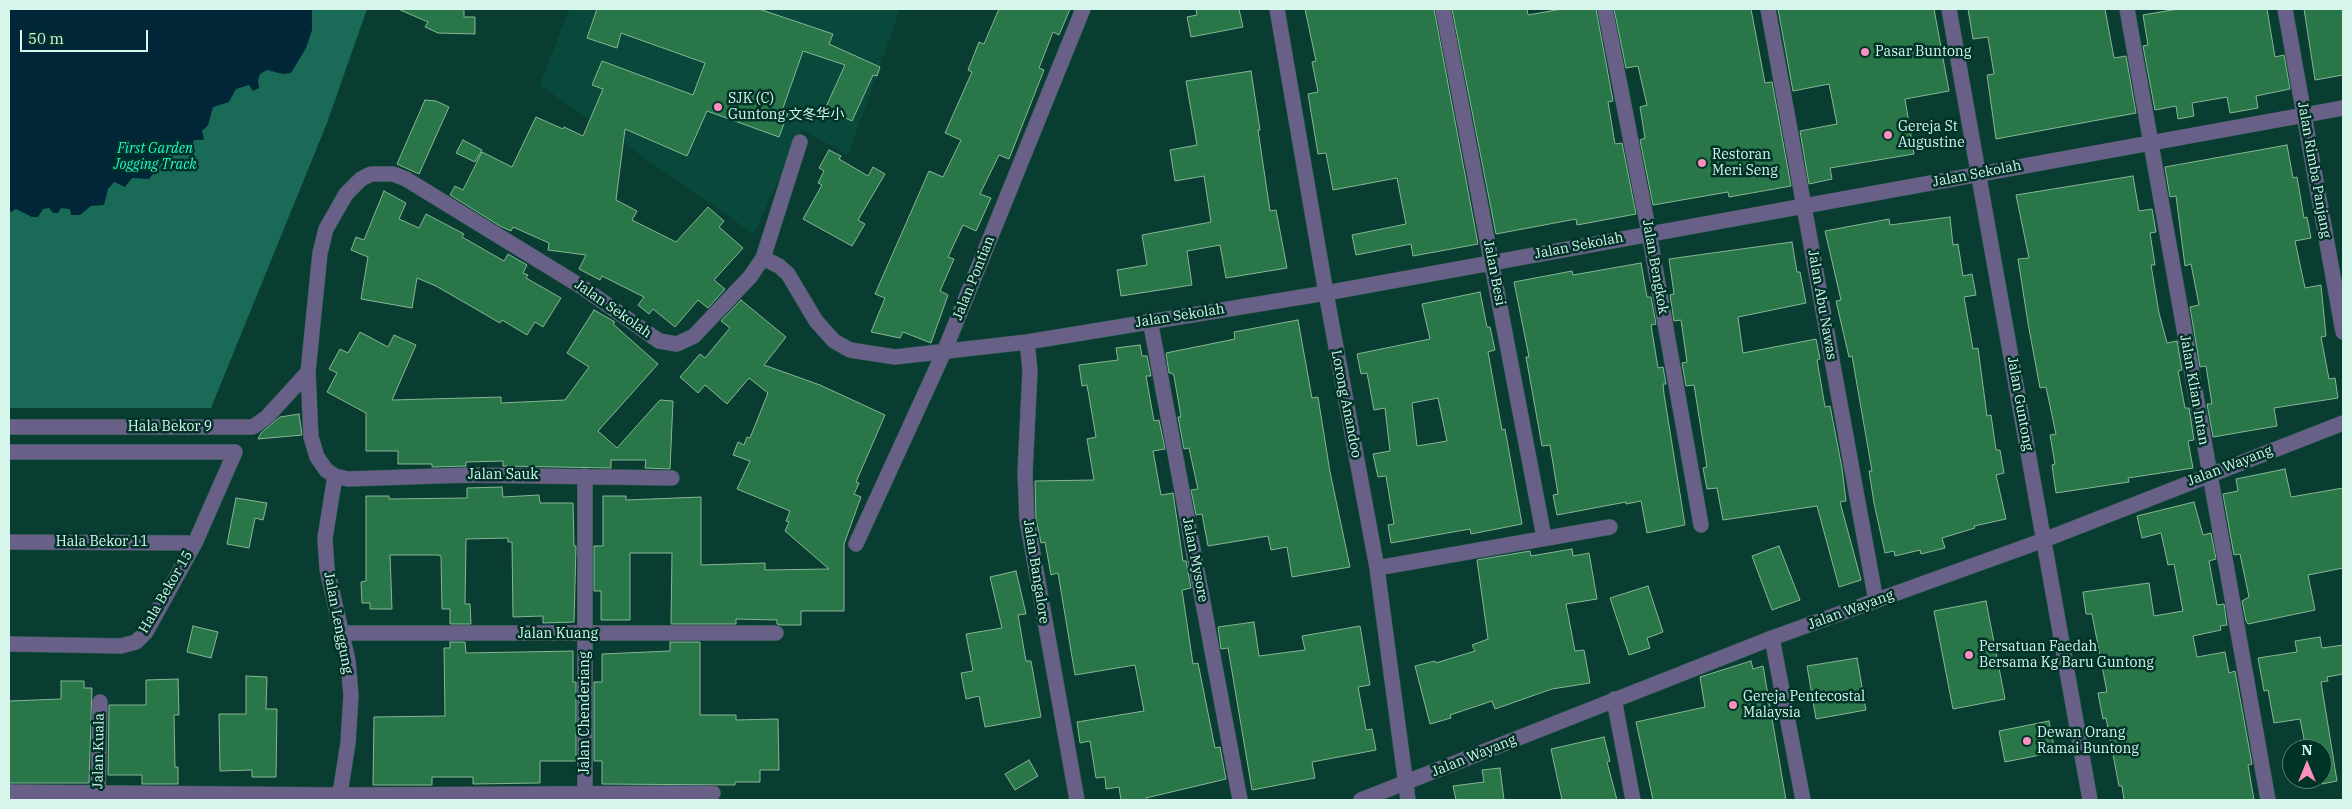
<!DOCTYPE html>
<meta charset="utf-8">
<style>
body{margin:0}
#map{position:relative;width:2352px;height:809px;overflow:hidden;background:#0a3d32;font-family:"IBM Plex Serif",serif}
canvas{display:block}
.frame{position:absolute;inset:0;border:10px solid #d6f5eb;pointer-events:none}
.north{position:absolute;left:2282px;top:739px;width:50px;height:50px;box-sizing:border-box;background:#003328;border:1px solid #568176;border-radius:50%;rotate:0deg;font-size:14px;font-weight:700;line-height:20px;text-align:center;color:#d6f5eb}
.north::after{content:'';display:block;margin:auto;width:18px;height:22px;background:#fd8ebe;clip-path:polygon(50% 0,100% 100%,50% 72%,0 100%)}
.scale{position:absolute;left:20px;top:30px;width:128px;height:22px;box-sizing:border-box;border:2px solid #d6f5eb;border-top:0;padding-left:6px;font-size:15px;line-height:18px;white-space:nowrap;color:#d6f5eb;-webkit-text-stroke:4px #003328;paint-order:stroke}
</style>
<div id="map">
<canvas width="2352" height="809"></canvas>
<div class="frame"></div>
<div class="north">N</div>
<div class="scale">50 m</div>
</div>
<script>
const context = document.querySelector('canvas').getContext('2d');
context.lineJoin = 'round';
function fill(path, color) {
  context.fillStyle = color;
  context.fill(path, 'evenodd');
}
function poly(rows) {
  const path = new Path2D();
  for (const r of rows) {
    path.moveTo(r[0], r[1]);
    for (let i = 2; i < r.length; i += 2) path.lineTo(r[i], r[i + 1]);
  }
  return path;
}
function strokePath(path, color, width, dash) {
  context.strokeStyle = color;
  context.lineWidth = width;
  context.lineCap = dash ? 'butt' : 'round';
  context.setLineDash(dash || []);
  context.stroke(path);
}
function label(font, color, halo, rows, align = 'center') {
  context.font = font + ' "IBM Plex Serif","Noto Sans SC",serif';
  context.lineWidth = 5;
  context.setLineDash([]);
  context.textBaseline = 'middle';
  context.strokeStyle = halo;
  context.fillStyle = color;
  for (const [text, x, y, turn = 0] of rows) {
    context.save();
    context.translate(x, y);
    context.rotate((+turn || 0) * Math.PI / 180);
    context.textAlign = isNaN(turn) ? turn : align;
    if (halo) context.strokeText(text, 0, 0);
    context.fillText(text, 0, 0);
    context.restore();
  }
}
const built = poly([
 [569,9,900,9,848,155,801,129,754,234,540,85]
]);
const green = poly([
 [9,9,367,9,327,123,211,408,9,408]
]);
const water = poly([
 [9,9,312,9,312,30,306,48,291,73,283,74,267,70,260,74,258,80,259,88,253,91,249,85,236,89,229,102,213,107,208,125,202,131,204,140,194,140,189,152,174,152,168,155,149,179,132,178,125,187,114,182,108,189,104,205,91,206,80,215,71,215,70,209,61,208,58,213,53,213,49,208,43,209,38,217,32,217,16,209,9,213]
]);
const building = poly([
 [398,9,464,9,464,17,475,17,475,34,438,33,425,27,428,22,398,9],
 [597,9,759,9,833,34,829,44,880,67,877,76,873,75,852,121,825,109,845,65,803,51,782,111,788,113,779,137,707,111,687,156,625,129,616,200,637,211,632,220,676,242,708,207,724,221,719,227,743,248,714,280,725,289,708,308,698,300,675,327,653,309,649,314,638,305,644,297,602,276,600,280,579,269,586,255,548,250,549,243,513,227,511,231,500,226,450,195,455,186,463,190,482,152,512,167,536,117,563,129,564,127,583,136,603,89,592,85,602,61,693,95,705,63,621,33,617,48,587,38,597,9],
 [999,9,1070,9,1059,35,1053,32,1039,68,1044,70,1009,159,999,155,980,194,991,198,976,231,963,225,948,257,954,259,940,291,948,295,931,343,903,332,900,338,871,332,885,298,875,294,929,171,943,177,961,140,945,133,972,72,968,70,979,42,984,44,999,9],
 [1196,9,1239,9,1243,27,1191,37,1187,17,1197,15,1196,9],
 [1305,9,1434,9,1478,244,1413,256,1411,244,1356,255,1352,235,1406,224,1397,178,1333,190,1326,153,1318,154,1308,94,1318,92,1312,62,1316,61,1305,9],
 [1452,9,1527,9,1528,15,1562,9,1596,9,1613,101,1608,102,1615,144,1622,143,1636,214,1577,225,1576,219,1496,234,1452,9],
 [1614,9,1751,9,1765,83,1772,82,1791,186,1729,197,1728,192,1653,205,1640,140,1645,138,1640,107,1647,105,1638,66,1626,68,1614,9],
 [1778,9,1934,9,1949,91,1905,99,1914,154,1830,168,1832,179,1809,184,1800,131,1837,124,1829,84,1793,91,1778,9],
 [1968,9,2105,9,2114,58,2126,56,2136,113,1996,139,1987,75,1994,74,1988,37,1973,39,1968,9],
 [2178,9,2267,9,2275,57,2284,55,2290,89,2256,96,2258,108,2230,113,2227,97,2192,103,2194,116,2178,119,2176,106,2155,110,2143,46,2148,45,2143,15,2178,9],
 [2304,9,2343,9,2343,75,2315,80,2304,9],
 [1251,71,1260,130,1258,130,1270,211,1276,210,1287,268,1226,278,1220,245,1187,251,1192,285,1121,296,1117,270,1147,265,1142,235,1211,222,1204,176,1175,181,1170,150,1197,145,1186,81,1251,71],
 [425,100,436,101,449,107,419,174,397,164,425,100],
 [463,140,482,150,475,162,456,153,463,140],
 [2287,145,2293,178,2297,177,2304,218,2307,217,2311,238,2295,241,2305,288,2321,285,2326,336,2321,337,2329,379,2335,378,2338,398,2274,408,2277,426,2213,437,2207,404,2212,404,2206,366,2200,367,2190,307,2199,305,2191,264,2185,266,2176,196,2170,197,2165,167,2287,145],
 [829,150,841,156,839,159,868,176,873,167,885,174,858,220,865,224,852,246,803,219,822,185,818,183,824,171,819,168,829,150],
 [2133,176,2139,211,2152,209,2156,232,2150,233,2155,265,2151,265,2159,313,2167,343,2177,341,2182,370,2178,371,2185,408,2189,408,2194,440,2188,441,2193,468,2128,478,2129,482,2056,493,2052,465,2055,464,2050,435,2056,434,2046,387,2040,388,2028,323,2018,259,2029,258,2016,195,2133,176],
 [384,191,406,203,399,219,419,228,426,214,464,234,462,237,504,261,508,254,527,265,523,273,528,275,526,278,561,298,543,327,535,322,527,335,502,320,500,323,436,286,417,278,412,308,361,299,368,257,351,250,356,237,364,240,384,191],
 [1950,217,1953,245,1958,244,1963,276,1972,274,1976,295,1964,297,1973,349,1978,348,1987,416,1991,415,1996,450,2000,450,2004,473,1996,475,2006,519,1974,526,1975,528,1942,538,1945,548,1921,554,1920,550,1895,556,1894,551,1885,553,1874,503,1869,471,1872,471,1852,356,1849,357,1836,301,1841,300,1825,231,1889,219,1890,225,1950,217],
 [1792,242,1797,272,1800,272,1806,303,1738,317,1743,353,1816,339,1820,359,1817,360,1825,407,1830,406,1842,468,1846,501,1840,502,1861,580,1839,587,1817,506,1723,520,1717,488,1707,489,1703,468,1707,467,1694,385,1686,386,1682,363,1687,362,1681,320,1674,321,1670,295,1674,294,1669,259,1792,242],
 [1641,263,1647,297,1651,297,1656,324,1651,325,1658,368,1663,367,1666,384,1663,384,1664,394,1685,525,1647,533,1641,501,1626,504,1626,502,1557,515,1553,495,1558,494,1550,445,1542,446,1526,357,1529,357,1514,282,1572,271,1573,275,1641,263],
 [1480,292,1487,327,1490,327,1495,350,1488,352,1502,430,1505,429,1522,524,1471,534,1470,529,1391,543,1388,525,1394,524,1386,476,1378,477,1373,454,1390,451,1385,408,1374,410,1367,373,1361,374,1357,354,1430,339,1422,304,1480,292],
 [1438,398,1447,441,1417,446,1412,403,1438,398],
 [741,300,786,337,764,365,820,385,885,415,856,482,859,483,854,494,861,497,844,544,844,611,801,611,801,625,781,625,777,624,777,620,736,619,736,624,671,624,672,553,630,553,630,620,601,620,601,591,594,591,594,546,603,546,603,496,626,496,626,500,701,497,701,565,765,563,765,570,829,569,785,531,789,522,786,521,790,511,737,489,750,461,733,455,738,442,744,445,747,437,750,438,768,393,749,378,727,404,705,385,698,393,680,377,700,354,705,358,730,328,721,321,741,300],
 [594,310,615,322,613,324,658,364,598,431,617,448,660,400,673,401,670,469,645,468,646,460,611,460,611,468,503,466,503,461,466,462,466,466,432,467,432,464,398,464,398,451,366,451,366,413,327,392,337,373,329,369,340,349,348,353,360,332,388,347,394,335,416,345,392,400,501,397,501,403,565,400,589,367,567,353,594,310],
 [1298,320,1312,398,1318,397,1330,472,1350,567,1292,577,1287,547,1271,550,1268,536,1208,546,1202,514,1196,515,1191,490,1198,489,1189,448,1184,449,1178,417,1181,417,1174,376,1172,373,1169,373,1166,353,1235,339,1234,332,1298,320],
 [1140,345,1142,356,1147,356,1151,376,1146,376,1154,421,1159,420,1165,449,1153,451,1161,495,1173,493,1183,561,1186,561,1191,588,1182,590,1193,664,1198,663,1215,748,1220,747,1226,779,1146,798,1147,800,1121,800,1119,787,1106,789,1105,777,1096,778,1090,741,1080,743,1077,722,1144,711,1135,665,1075,675,1058,573,1051,575,1045,542,1041,543,1036,519,1035,481,1094,480,1087,439,1096,437,1087,385,1082,386,1079,365,1118,360,1116,348,1140,345],
 [299,414,302,435,258,439,261,433,280,417,299,414],
 [2285,469,2291,497,2343,488,2343,568,2308,575,2315,610,2248,624,2246,621,2242,601,2249,597,2240,554,2234,555,2223,494,2238,491,2236,479,2285,469],
 [502,487,503,497,539,495,540,503,573,503,574,546,576,546,574,622,543,623,543,616,513,617,512,542,508,542,508,538,466,539,465,604,470,604,471,624,450,624,450,609,442,609,441,556,437,555,390,555,392,609,370,609,370,603,362,603,361,582,366,581,366,496,389,496,389,499,467,498,467,488,502,487],
 [236,498,267,503,263,520,255,518,249,548,227,544,236,498],
 [2194,502,2203,535,2211,533,2216,559,2209,561,2217,605,2224,604,2227,625,2220,626,2221,630,2193,636,2197,657,2225,652,2229,673,2235,671,2252,764,2248,765,2254,800,2124,800,2122,786,2119,786,2106,718,2103,719,2098,693,2107,692,2092,614,2086,614,2083,592,2149,583,2154,616,2183,611,2174,564,2168,565,2161,533,2142,538,2137,516,2194,502],
 [1779,546,1800,600,1772,610,1752,556,1779,546],
 [1572,549,1573,556,1589,553,1597,599,1566,604,1575,651,1584,650,1590,683,1552,689,1495,709,1492,701,1450,715,1451,718,1430,724,1415,666,1435,661,1436,663,1475,651,1472,645,1488,639,1477,560,1530,551,1531,556,1572,549],
 [1016,571,1026,614,1018,615,1026,661,1031,661,1041,717,985,727,979,696,966,699,961,673,973,671,966,634,1002,628,990,577,1016,571],
 [1648,586,1663,632,1647,638,1650,648,1629,655,1610,598,1648,586],
 [1986,601,2005,699,1953,709,1934,611,1986,601],
 [1254,622,1259,656,1305,650,1302,636,1360,626,1370,685,1358,687,1366,730,1372,729,1376,750,1312,762,1315,778,1252,790,1228,648,1221,649,1218,627,1254,622],
 [193,626,218,632,211,658,187,652,193,626],
 [2320,637,2322,648,2343,645,2343,674,2327,677,2328,681,2321,682,2337,781,2322,784,2322,749,2306,749,2300,719,2274,723,2268,690,2264,691,2258,658,2297,652,2295,641,2320,637],
 [450,642,465,642,466,653,573,651,573,682,576,682,576,761,540,761,540,783,473,784,473,777,432,777,432,785,373,785,374,717,445,716,444,648,450,648,450,642],
 [670,642,700,642,700,715,736,715,736,720,778,719,779,770,760,770,760,782,735,782,735,785,602,784,602,761,594,761,594,682,602,682,602,654,670,651,670,642],
 [1857,658,1866,710,1816,719,1807,666,1857,658],
 [1751,661,1753,669,1763,666,1786,800,1653,800,1636,722,1705,707,1700,677,1751,661],
 [246,676,267,677,266,709,277,709,276,777,252,777,252,770,220,771,219,714,246,714,246,676],
 [178,679,179,715,174,715,175,767,178,767,178,784,142,784,142,775,108,775,109,705,146,705,146,680,178,679],
 [61,681,84,681,84,688,92,688,89,783,9,783,9,701,61,699,61,681],
 [2049,721,2055,752,2005,762,1999,731,2049,721],
 [1604,737,1610,761,1607,762,1617,800,1562,800,1551,749,1604,737],
 [1029,760,1038,776,1015,790,1005,774,1029,760],
 [1500,768,1504,800,1456,800,1453,786,1484,782,1482,770,1500,768]
]);
const minor = poly([
 [1277,9,1326,293,1377,568,1408,800],
 [1443,9,1544,537],
 [1605,9,1649,233,1701,525],
 [1768,9,1876,601],
 [1949,9,2090,800],
 [2127,9,2268,800],
 [2285,9,2343,332],
 [763,258,800,142],
 [1150,320,1240,800],
 [1027,342,1030,370,1025,473,1027,520,1077,800],
 [9,427,253,427,267,417,308,372],
 [9,452,235,452,195,543,146,632,136,642,121,646,9,644],
 [335,476,325,538,327,569,348,661,351,696,348,743,339,800],
 [585,476,585,800],
 [672,478,468,475,348,479,335,476,326,470,317,457,311,437,308,372,320,253,326,229,346,194,361,179,371,174,393,174,406,179,582,287,659,341,677,344,694,336,750,277,763,258,779,266,788,274,816,321,834,341,850,350,895,357,1027,342,1326,293,2343,108],
 [9,542,195,543],
 [856,544,944,352,1083,9],
 [1377,568,1610,527],
 [341,633,776,633],
 [1772,638,1803,800],
 [1614,699,1633,800],
 [9,792,339,795,713,793],
 [98,800,100,702],
 [1361,800,1772,638,2044,540,2343,423]
]);
const markers = [
 [1865,52,5,"#fd8ebe"],
 [718,107,5,"#fd8ebe"],
 [1888,135,5,"#fd8ebe"],
 [1702,163,5,"#fd8ebe"],
 [1969,655,5,"#fd8ebe"],
 [1733,705,5,"#fd8ebe"],
 [2027,741,5,"#fd8ebe"]
];
const poiNames = [
 ["Pasar Buntong",1875,52],
 ["SJK (C)",728,99],
 ["Guntong 文冬华小",728,115],
 ["Gereja St",1898,127],
 ["Augustine",1898,143],
 ["Restoran",1712,155],
 ["Meri Seng",1712,171],
 ["Persatuan Faedah",1979,647],
 ["Bersama Kg Baru Guntong",1979,663],
 ["Gereja Pentecostal",1743,697],
 ["Malaysia",1743,713],
 ["Dewan Orang",2037,733],
 ["Ramai Buntong",2037,749]
];
const parkNames = [
 ["First Garden",155,149],
 ["Jogging Track",155,165]
];
const streetNames = [
 ["Jalan Rimba Panjang",2314,170,80],
 ["Jalan Sekolah",1977,174,-11],
 ["Jalan Sekolah",1579,246,-11],
 ["Jalan Bengkok",1655,267,80],
 ["Jalan Besi",1494,273,79],
 ["Jalan Pontian",974,278,-68],
 ["Jalan Abu Nawas",1822,305,80],
 ["Jalan Sekolah",613,309,35],
 ["Jalan Sekolah",1180,316,-9],
 ["Jalan Klian Intan",2194,390,80],
 ["Lorong Anandoo",1346,404,79],
 ["Jalan Guntong",2020,404,80],
 ["Hala Bekor 9",170,427],
 ["Jalan Wayang",2230,466,-21],
 ["Jalan Sauk",503,475],
 ["Hala Bekor 11",102,542],
 ["Jalan Mysore",1195,560,79],
 ["Jalan Bangalore",1036,572,81],
 ["Hala Bekor 15",166,592,-60],
 ["Jalan Wayang",1851,610,-20],
 ["Jalan Lenggung",338,623,79],
 ["Jalan Kuang",558,634],
 ["Jalan Chenderiang",585,713,-90],
 ["Jalan Kuala",99,751,-89],
 ["Jalan Wayang",1474,756,-22]
];
fill(built, '#09493b');
fill(green, '#1a6a58');
fill(water, '#002637');
fill(building, '#297648');
strokePath(building, '#87b695', 1);
strokePath(minor, '#2b5a50', 16);
strokePath(minor, '#686086', 15);
for (const [x, y, r, color] of markers) {
  const dot = new Path2D();
  dot.arc(x, y, r, 0, 2 * Math.PI);
  context.fillStyle = color;
  context.fill(dot);
  strokePath(dot, '#003328', 2);
}
label('14px', '#d6f5eb', '#003328', poiNames, 'left');
label('italic 14px', '#23f6cb', '#003328', parkNames);
label('14px', '#d6f5eb', '#003328', streetNames);
</script>
